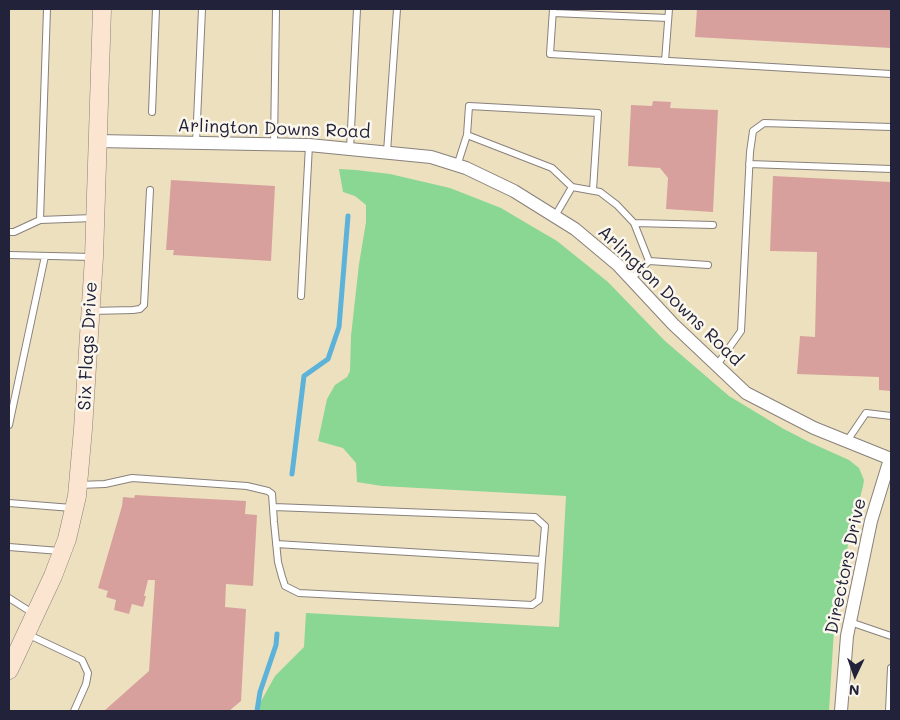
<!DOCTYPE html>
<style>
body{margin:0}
#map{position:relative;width:900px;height:720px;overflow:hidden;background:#ede0be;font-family:Mali,sans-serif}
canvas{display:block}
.frame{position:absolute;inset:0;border:10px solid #22223b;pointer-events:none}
.north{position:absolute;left:830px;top:650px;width:50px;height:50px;-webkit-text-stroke:4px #fbf7ec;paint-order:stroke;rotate:183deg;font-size:14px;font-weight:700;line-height:20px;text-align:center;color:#22223b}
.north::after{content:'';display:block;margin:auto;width:18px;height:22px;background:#22223b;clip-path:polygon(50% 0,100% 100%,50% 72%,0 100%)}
</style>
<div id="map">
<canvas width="900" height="720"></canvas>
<div class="frame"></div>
<div class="north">N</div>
</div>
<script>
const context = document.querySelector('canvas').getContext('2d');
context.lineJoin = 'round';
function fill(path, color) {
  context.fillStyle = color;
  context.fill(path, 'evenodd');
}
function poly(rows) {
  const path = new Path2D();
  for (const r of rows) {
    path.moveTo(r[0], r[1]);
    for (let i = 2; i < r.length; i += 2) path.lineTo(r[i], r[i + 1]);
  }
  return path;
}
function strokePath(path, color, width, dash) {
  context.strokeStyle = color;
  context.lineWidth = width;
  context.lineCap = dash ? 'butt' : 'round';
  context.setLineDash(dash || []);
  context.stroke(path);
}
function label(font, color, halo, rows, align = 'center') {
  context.font = font + ' Mali,sans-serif';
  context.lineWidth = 5;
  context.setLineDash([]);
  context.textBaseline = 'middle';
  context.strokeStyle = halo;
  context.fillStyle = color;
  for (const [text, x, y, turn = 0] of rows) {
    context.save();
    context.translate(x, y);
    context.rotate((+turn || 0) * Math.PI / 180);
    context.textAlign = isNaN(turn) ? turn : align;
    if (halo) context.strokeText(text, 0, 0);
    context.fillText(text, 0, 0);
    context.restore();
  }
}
const green = poly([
 [339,169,356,170,390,174,450,188,501,208,528,224,557,241,608,282,665,341,729,396,782,428,809,442,849,460,859,468,864,480,863,486,843,565,837,601,834,629,829,711,259,711,259,705,275,676,304,647,306,613,559,627,566,496,382,486,357,482,356,463,343,448,318,441,327,399,335,385,347,377,350,371,351,336,359,264,366,222,366,205,355,196,343,192]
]);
const stream = poly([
 [292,474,304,376,328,359,339,327,348,216],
 [257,711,260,692,276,645,277,634]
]);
const building = poly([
 [697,9,891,9,891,48,695,37],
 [653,101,671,102,670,108,718,110,713,212,666,209,668,178,660,168,628,166,631,105,652,106],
 [773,176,891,182,891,391,879,390,879,377,797,374,800,336,815,337,817,252,770,251],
 [171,180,275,186,271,261,173,255,174,250,166,250],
 [135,495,246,501,245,514,257,515,253,586,226,584,225,607,246,609,241,701,229,711,104,711,149,671,155,580,148,580,144,596,146,596,143,607,132,604,129,614,114,610,116,600,106,597,108,591,98,588,122,506,123,497,134,498]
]);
const lane = poly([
 [47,9,40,220,93,218],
 [553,9,550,54,891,74],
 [553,13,668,18],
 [665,61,669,9],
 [152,112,156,9],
 [467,135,469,106,598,113,593,190],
 [196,143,202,9],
 [274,144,276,9],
 [350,149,357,9],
 [387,152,397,9],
 [749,164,891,169],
 [457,166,467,135,552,168,572,187,600,192,617,205,634,223,649,261,631,279],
 [555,216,572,187],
 [634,223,713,225],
 [9,232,14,232,40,220],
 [9,255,92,257],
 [649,261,708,265],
 [301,296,309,145],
 [91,311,133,310,140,309,144,305,150,190],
 [717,365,741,331,750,152,753,131,764,123,891,127],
 [9,425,45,256],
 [847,441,866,413,891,416],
 [79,485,105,484,132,478,247,486,268,491,272,494,274,522,278,562,282,577,285,586,299,593,532,605,539,600,542,560,276,544],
 [9,503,72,508],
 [274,507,535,517,545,526,542,560],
 [9,547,60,551],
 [9,598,34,614],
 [850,622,891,636],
 [27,634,82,660,88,673,86,684,74,711],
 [889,711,891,668]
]);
const street = poly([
 [97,141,309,145,431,157,466,168,514,191,575,229,618,265,673,324,746,393,814,428,891,459],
 [841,711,847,636,871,521,890,459]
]);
const secondary = poly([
 [9,670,53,576,67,539,77,496,83,429,94,257,102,9]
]);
const streetNames = [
 ["Arlington Downs Road",274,129,2],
 ["Arlington Downs Road",670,296,44],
 ["Six Flags Drive",88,346,-87],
 ["Directors Drive",846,566,-78]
];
fill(green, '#8ad693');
strokePath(stream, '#5cb2d9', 5);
fill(building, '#d8a09d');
strokePath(lane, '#88817c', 8);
strokePath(street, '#88817c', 14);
strokePath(secondary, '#88817c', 19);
strokePath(lane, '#fff', 6);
strokePath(street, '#fff', 12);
strokePath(secondary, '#fce5d0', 18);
label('18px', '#22223b', '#fbf7ec', streetNames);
</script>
